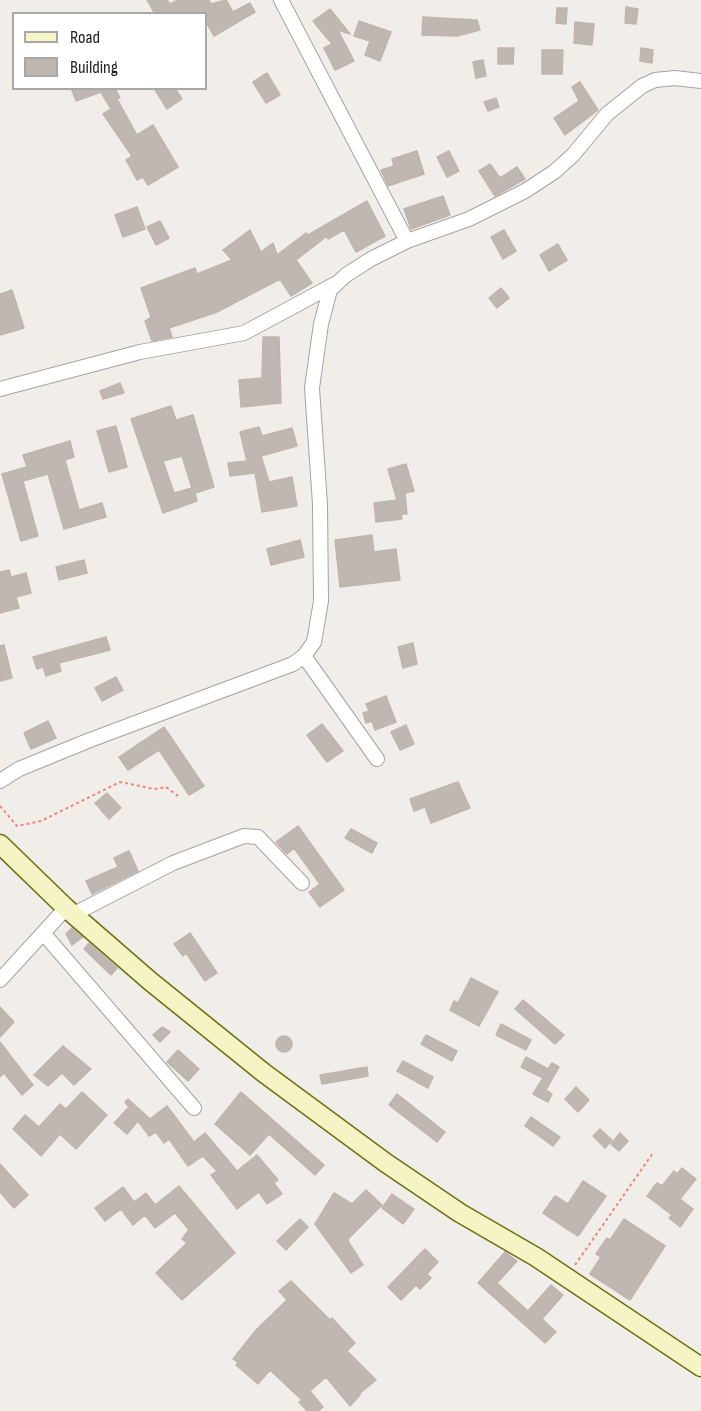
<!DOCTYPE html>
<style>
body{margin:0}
#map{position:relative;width:701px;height:1411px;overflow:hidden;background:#f1eee9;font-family:"Sofia Sans Condensed",sans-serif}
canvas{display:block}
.legend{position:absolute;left:12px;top:12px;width:195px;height:78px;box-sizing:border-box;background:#fff;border:2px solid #a7a7a7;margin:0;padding:8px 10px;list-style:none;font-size:18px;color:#222}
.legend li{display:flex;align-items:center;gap:12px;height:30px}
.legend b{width:30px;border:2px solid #a7a7a7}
</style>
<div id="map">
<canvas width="701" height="1411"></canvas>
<ul class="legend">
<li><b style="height:8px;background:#f4f4c4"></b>Road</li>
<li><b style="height:16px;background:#beb7b2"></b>Building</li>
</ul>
</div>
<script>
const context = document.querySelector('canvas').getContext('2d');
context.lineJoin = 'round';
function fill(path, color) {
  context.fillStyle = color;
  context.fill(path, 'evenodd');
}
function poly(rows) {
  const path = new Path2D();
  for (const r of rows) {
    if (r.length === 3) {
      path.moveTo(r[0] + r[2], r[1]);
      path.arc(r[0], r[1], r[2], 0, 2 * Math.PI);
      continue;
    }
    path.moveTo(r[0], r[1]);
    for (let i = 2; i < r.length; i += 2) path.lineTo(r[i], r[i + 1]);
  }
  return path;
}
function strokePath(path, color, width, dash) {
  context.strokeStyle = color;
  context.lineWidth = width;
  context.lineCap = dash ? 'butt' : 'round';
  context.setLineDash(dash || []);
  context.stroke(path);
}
const building = poly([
 [147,0,167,0,170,4,178,0,209,0,211,4,226,0,233,12,250,3,255,12,214,36,206,22,206,14,155,14,147,0],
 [626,7,638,9,636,24,625,23,626,7],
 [557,8,567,8,566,24,556,23,557,8],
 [330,9,350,34,338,30,354,61,335,70,324,48,332,44,313,21,330,9],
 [423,17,477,20,480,30,457,36,422,35,423,17],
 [359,21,391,32,380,61,365,55,370,41,354,36,359,21],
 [575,22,594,24,592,45,574,43,575,22],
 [498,48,514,48,513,64,498,64,498,48],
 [641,48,653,50,652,63,640,61,641,48],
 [542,50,563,50,562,74,542,74,542,50],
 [483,60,486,76,476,78,473,62,483,60],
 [267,73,280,95,266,103,253,82,267,73],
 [580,82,598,110,565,135,554,118,579,101,572,87,580,82],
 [71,88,115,88,120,98,117,99,137,135,153,125,178,167,148,185,143,177,137,180,126,160,132,156,103,114,111,109,101,92,76,101,71,88],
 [154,88,175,88,182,99,167,109,154,88],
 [496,98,499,107,488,111,484,102,496,98],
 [417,151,424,174,388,186,381,170,394,166,392,159,417,151],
 [449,151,459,171,447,177,437,157,449,151],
 [490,164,500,178,517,167,525,179,495,196,479,171,490,164],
 [443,196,450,215,411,229,404,209,443,196],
 [367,201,385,236,356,252,344,230,328,239,327,236,296,260,312,283,291,296,280,279,217,312,169,328,172,337,152,341,145,321,151,317,141,288,195,268,197,274,232,260,223,250,250,230,261,252,273,243,277,255,306,233,308,235,367,201],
 [137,207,145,229,123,237,115,215,137,207],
 [160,221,169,238,156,245,147,227,160,221],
 [504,230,516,251,503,259,491,237,504,230],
 [558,244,567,260,549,271,540,255,558,244],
 [501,288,509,298,497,308,489,298,501,288],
 [12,290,24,328,0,335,0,294,12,290],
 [263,337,279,337,281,403,241,407,239,380,262,378,263,337],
 [120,383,124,393,103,399,100,391,120,383],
 [171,406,176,420,193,415,214,487,195,493,197,501,163,513,131,419,171,406],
 [182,456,192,488,174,493,163,461,182,456],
 [116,426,127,467,109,472,97,431,116,426],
 [259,427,262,436,292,428,297,446,261,456,269,482,292,477,297,506,262,512,255,473,230,476,228,463,247,461,240,432,259,427],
 [70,441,74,457,65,460,79,510,102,503,106,517,64,529,48,474,23,481,38,536,21,541,2,474,27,467,23,455,70,441],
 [406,464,414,491,405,493,407,514,401,514,402,519,376,522,374,503,397,500,388,469,406,464],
 [372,535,374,552,396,549,400,580,340,587,335,540,372,535],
 [300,540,304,557,271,565,267,549,300,540],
 [84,560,87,573,59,580,56,567,84,560],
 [9,570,11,577,26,573,31,593,16,597,19,608,0,613,0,572,9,570],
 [106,637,110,650,59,663,61,671,46,676,43,667,37,669,33,657,106,637],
 [413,643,417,664,403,668,398,647,413,643],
 [4,645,12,678,0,681,0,646,4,645],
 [116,677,123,690,102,701,95,688,116,677],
 [386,696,396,722,375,730,372,721,366,723,363,713,369,711,366,704,386,696],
 [48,721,56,738,31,749,24,733,48,721],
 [322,724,343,751,327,762,307,735,322,724],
 [406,725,414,744,400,750,391,732,406,725],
 [164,727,204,786,189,795,159,750,128,770,119,757,164,727],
 [458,782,470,808,431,823,425,807,414,811,410,799,458,782],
 [107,793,121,808,109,819,95,803,107,793],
 [298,826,344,890,320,907,309,892,320,884,294,848,287,854,276,842,298,826],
 [351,829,377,843,372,853,345,838,351,829],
 [129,851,138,871,92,894,86,881,118,867,114,858,129,851],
 [72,928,83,937,72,945,66,934,72,928],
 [190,933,217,973,205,981,186,953,183,956,174,944,190,933],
 [89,943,117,968,111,975,84,949,89,943],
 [471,978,498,992,479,1026,450,1010,454,1001,458,1003,471,978],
 [523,1000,564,1035,555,1044,515,1009,523,1000],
 [0,1007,14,1022,0,1037,0,1007],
 [501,1024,531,1040,526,1050,496,1035,501,1024],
 [162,1027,170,1032,160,1042,153,1035,162,1027],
 [426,1035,457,1051,452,1061,421,1044,426,1035],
 [284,1044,8],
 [0,1042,33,1085,22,1095,4,1073,0,1077,0,1042],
 [63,1046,91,1069,74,1085,62,1073,48,1086,34,1075,63,1046],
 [178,1050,199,1069,188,1081,167,1062,178,1050],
 [526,1057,548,1069,552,1063,559,1067,546,1090,552,1094,548,1102,533,1094,543,1078,521,1067,526,1057],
 [403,1061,433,1077,428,1088,397,1071,403,1061],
 [367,1067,368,1076,322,1084,320,1075,367,1067],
 [576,1087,589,1100,578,1112,565,1099,576,1087],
 [82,1092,107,1115,76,1149,60,1134,41,1156,13,1129,25,1115,39,1127,60,1104,66,1109,82,1092],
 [241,1092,324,1165,315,1175,269,1134,250,1155,215,1124,241,1092],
 [397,1094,445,1132,437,1142,389,1105,397,1094],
 [128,1099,150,1119,167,1106,194,1142,205,1133,237,1171,257,1155,278,1180,274,1183,282,1194,267,1204,259,1192,237,1209,211,1175,217,1171,203,1156,188,1166,169,1139,164,1143,156,1132,149,1136,138,1121,127,1134,114,1123,129,1107,125,1102,128,1099],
 [531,1117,560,1137,553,1146,525,1126,531,1117],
 [600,1129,612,1140,605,1148,593,1136,600,1129],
 [620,1133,628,1141,619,1151,611,1144,620,1133],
 [0,1164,28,1195,14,1208,0,1192,0,1164],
 [682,1168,696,1179,680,1199,693,1209,680,1227,669,1218,672,1215,647,1196,657,1183,662,1186,674,1171,677,1174,682,1168],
 [583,1181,606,1196,578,1236,543,1213,555,1196,568,1204,583,1181],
 [179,1186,235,1253,182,1300,156,1273,187,1243,182,1239,189,1230,175,1213,155,1228,145,1215,133,1225,121,1209,105,1221,95,1208,123,1187,134,1202,146,1193,155,1205,179,1186],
 [366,1190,382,1205,349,1238,348,1241,363,1265,351,1273,315,1224,334,1193,352,1204,366,1190],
 [392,1194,414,1209,403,1224,382,1208,392,1194],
 [300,1219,308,1227,286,1250,277,1241,300,1219],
 [624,1219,665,1246,630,1300,590,1274,601,1257,596,1254,607,1238,610,1240,624,1219],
 [425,1249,438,1262,427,1274,431,1278,420,1289,416,1285,401,1300,388,1287,425,1249],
 [505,1252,517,1261,497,1283,528,1311,551,1285,563,1295,542,1319,556,1332,545,1343,478,1283,505,1252],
 [291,1281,330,1320,332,1318,355,1343,347,1351,376,1380,359,1394,360,1395,350,1406,326,1377,310,1391,323,1407,318,1411,307,1411,299,1402,302,1400,270,1370,258,1384,236,1365,238,1362,233,1359,256,1330,287,1300,279,1291,291,1281]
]);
const path = poly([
 [0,806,17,826,41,821,120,782,154,789,166,787,178,796],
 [575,1265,653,1153]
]);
const street = poly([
 [281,0,407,241],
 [0,389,140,352,244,333,335,284],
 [304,656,377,759],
 [0,781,19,769,90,740,293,664,304,656,314,642,321,601,320,504,312,388,321,324,330,290,346,275,371,259,407,241,469,219,525,191,554,172,573,155,607,114,642,86,655,80,675,78,701,81],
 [74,914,173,863,244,836,258,837,302,883],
 [44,934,194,1108],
 [0,980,66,908]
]);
const secondary = poly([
 [0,844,66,908,150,981,264,1073,386,1163,460,1213,536,1257,701,1367]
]);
fill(building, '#beb7b2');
strokePath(building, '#c1b5ad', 1.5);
strokePath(street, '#a3a3a3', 16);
strokePath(secondary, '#6b7110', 21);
strokePath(path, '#ed857e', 2, [3, 3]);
strokePath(street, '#fff', 14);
strokePath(secondary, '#f4f4c4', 18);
</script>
